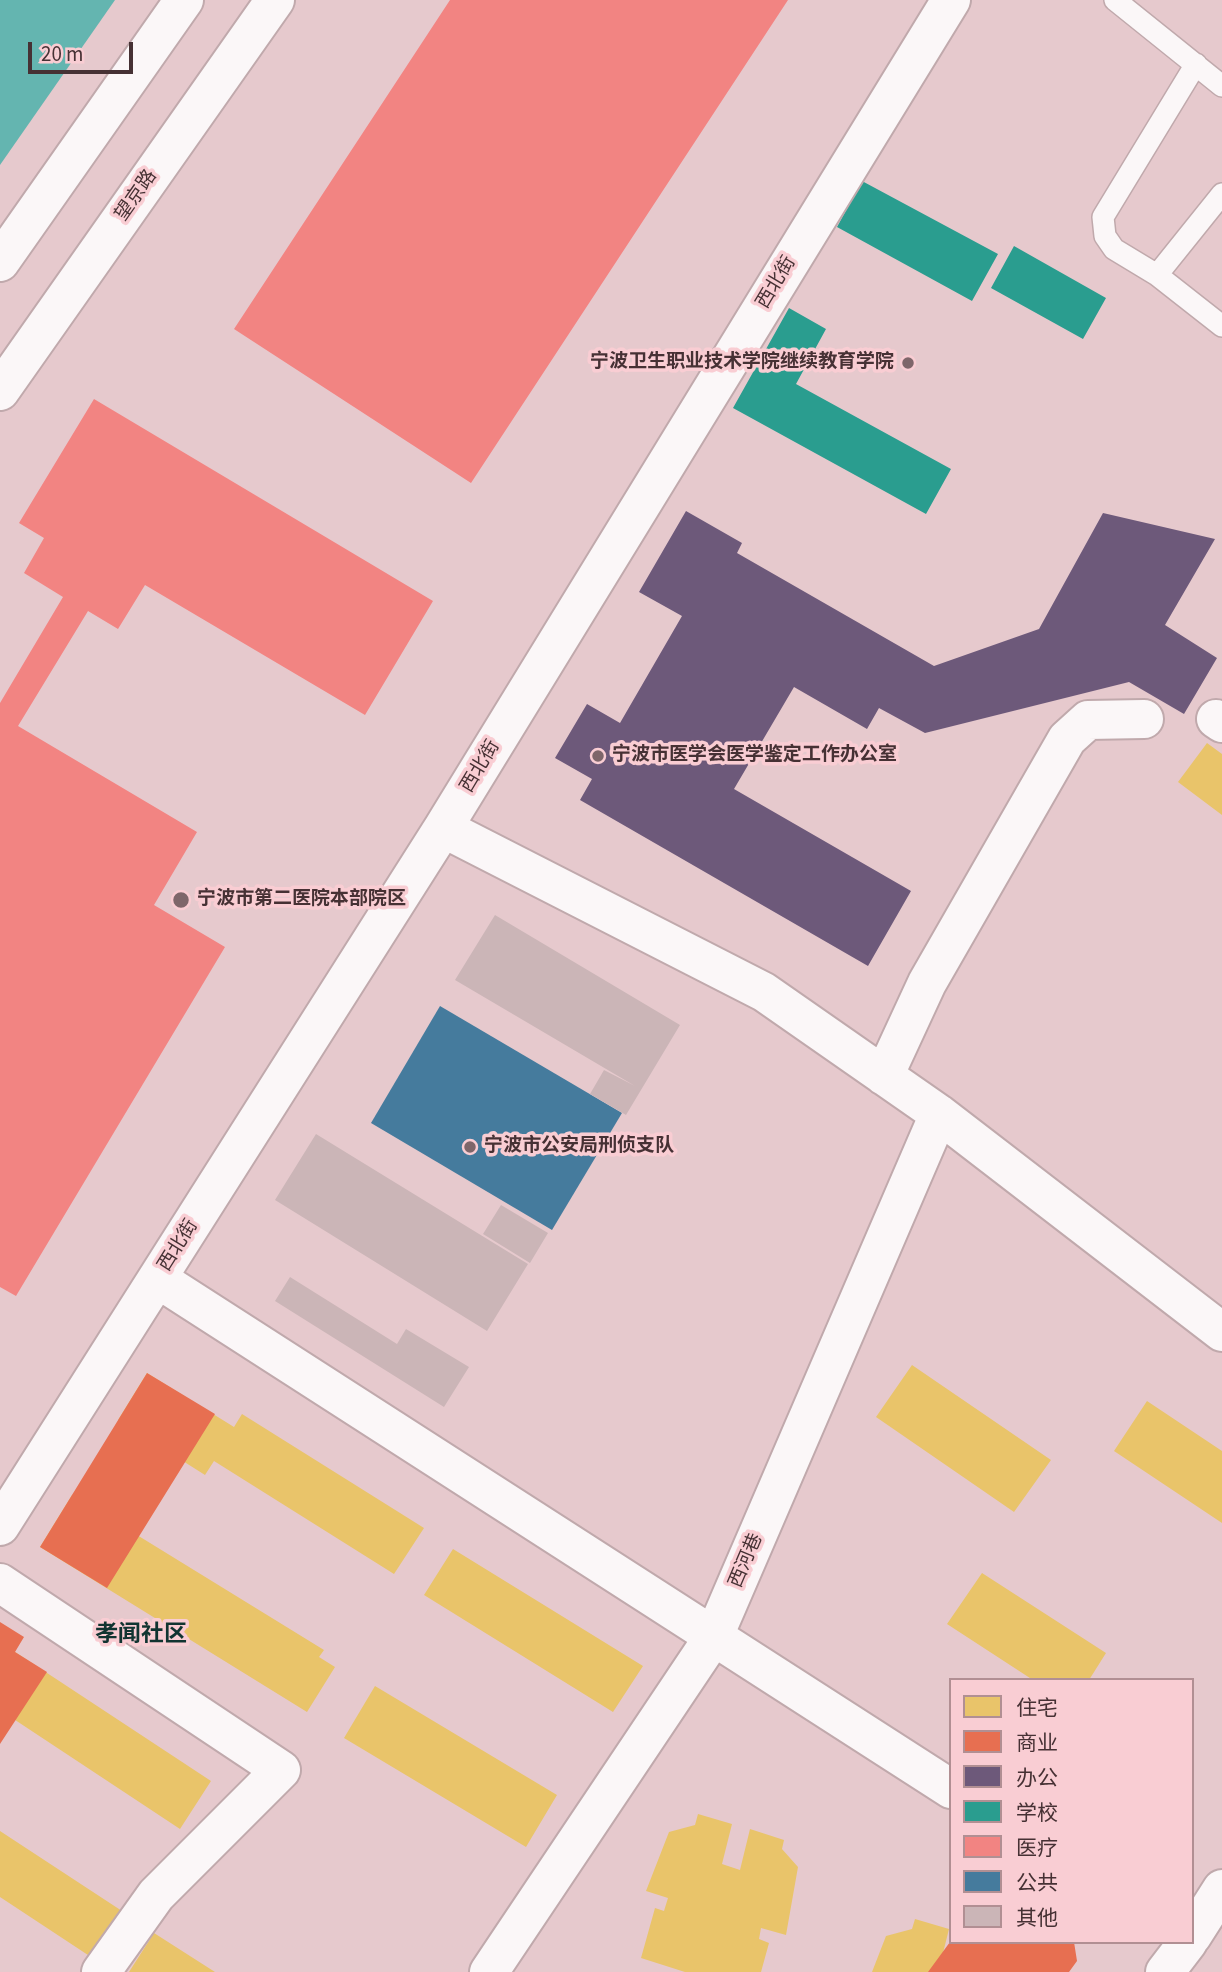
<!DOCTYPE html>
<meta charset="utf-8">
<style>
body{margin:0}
#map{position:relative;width:1222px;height:1972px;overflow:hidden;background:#e6c9cd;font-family:"Source Sans 3","Noto Sans SC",sans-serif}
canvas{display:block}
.legend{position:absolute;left:949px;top:1678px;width:245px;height:266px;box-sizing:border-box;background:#f9cdd3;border:2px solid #b18f93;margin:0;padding:9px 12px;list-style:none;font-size:21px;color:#463134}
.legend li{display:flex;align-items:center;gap:14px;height:35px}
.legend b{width:35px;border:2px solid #b18f93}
.scale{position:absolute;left:28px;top:42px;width:105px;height:32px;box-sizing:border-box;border:4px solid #463134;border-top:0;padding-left:9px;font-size:21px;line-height:24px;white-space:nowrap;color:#463134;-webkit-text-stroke:5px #f9cdd3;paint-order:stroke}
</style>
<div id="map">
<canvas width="1222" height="1972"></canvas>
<ul class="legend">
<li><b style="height:19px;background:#e9c46a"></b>住宅</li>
<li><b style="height:19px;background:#e76f51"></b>商业</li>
<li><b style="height:19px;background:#6d597a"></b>办公</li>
<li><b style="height:19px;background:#2a9d8f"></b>学校</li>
<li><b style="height:19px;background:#f28482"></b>医疗</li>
<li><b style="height:19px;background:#457b9d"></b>公共</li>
<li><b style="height:19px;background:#cbb5b7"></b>其他</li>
</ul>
<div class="scale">20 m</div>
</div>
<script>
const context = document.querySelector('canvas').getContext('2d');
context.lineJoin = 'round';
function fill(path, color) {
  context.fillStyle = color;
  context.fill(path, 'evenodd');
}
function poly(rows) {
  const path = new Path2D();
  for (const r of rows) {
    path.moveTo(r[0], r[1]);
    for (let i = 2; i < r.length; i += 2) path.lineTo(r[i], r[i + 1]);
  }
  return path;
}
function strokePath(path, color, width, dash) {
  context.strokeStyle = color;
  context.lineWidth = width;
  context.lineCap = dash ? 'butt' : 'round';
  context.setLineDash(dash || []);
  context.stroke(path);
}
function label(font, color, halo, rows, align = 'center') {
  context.font = font + ' "Source Sans 3","Noto Sans SC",sans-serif';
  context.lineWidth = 7;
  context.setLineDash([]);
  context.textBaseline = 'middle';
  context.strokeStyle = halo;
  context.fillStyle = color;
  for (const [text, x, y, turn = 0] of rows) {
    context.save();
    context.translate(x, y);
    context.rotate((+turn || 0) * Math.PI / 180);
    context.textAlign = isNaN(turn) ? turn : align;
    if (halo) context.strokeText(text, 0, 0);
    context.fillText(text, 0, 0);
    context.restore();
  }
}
const water = poly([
 [0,0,115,0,0,165]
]);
const homes = poly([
 [1207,743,1222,754,1222,815,1178,782],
 [912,1365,1051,1460,1014,1512,876,1417],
 [147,1373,234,1427,242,1414,424,1528,394,1574,214,1461,205,1475,118,1420],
 [1147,1401,1222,1451,1222,1523,1114,1451],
 [72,1495,324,1650,319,1657,335,1667,307,1712,40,1547],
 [453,1549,643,1666,613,1712,424,1595],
 [982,1573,1106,1653,1089,1680,1033,1680,947,1624],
 [0,1642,211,1781,180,1829,0,1710],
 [375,1686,557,1795,526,1847,344,1738],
 [698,1814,732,1824,722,1864,740,1870,750,1829,784,1840,782,1849,798,1867,786,1935,761,1928,759,1939,769,1943,761,1972,685,1972,641,1958,655,1908,664,1911,668,1898,646,1891,669,1832,695,1825],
 [0,1831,122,1911,91,1957,0,1897],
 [915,1919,949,1929,939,1969,947,1972,872,1972,886,1936,912,1929],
 [154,1933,215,1972,129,1972],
 [965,1942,1001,1943,999,1953,1016,1972,957,1972]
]);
const shops = poly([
 [147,1373,215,1414,107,1588,40,1547],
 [0,1622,24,1637,15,1652,47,1672,0,1744],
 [950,1942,1074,1942,1077,1961,1069,1972,928,1972]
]);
const offices = poly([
 [686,511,742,543,737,553,934,666,1039,629,1103,513,1215,539,1165,625,1217,658,1184,714,1129,682,925,733,879,708,867,729,794,687,734,789,911,891,868,966,580,800,592,779,555,758,587,704,620,723,682,616,639,592]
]);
const schools = poly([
 [862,181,998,254,972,301,837,227],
 [1014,246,1106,298,1083,339,991,288],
 [789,308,826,329,796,384,951,469,926,514,733,408]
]);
const health = poly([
 [450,0,788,0,471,483,234,329],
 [94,399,433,601,365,715,145,585,118,629,88,611,18,726,197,832,154,905,225,947,16,1296,0,1287,0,703,63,597,24,573,44,538,19,523]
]);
const public = poly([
 [440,1006,622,1113,552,1230,371,1123]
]);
const building = poly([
 [495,915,680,1025,626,1115,590,1094,604,1070,635,1086,455,980],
 [316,1134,528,1264,487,1331,275,1200],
 [501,1205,548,1233,530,1263,483,1234],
 [290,1277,397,1344,406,1329,469,1367,444,1407,275,1301]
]);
const lane = poly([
 [1115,0,1222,86],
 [1196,64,1103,217,1105,236,1114,249,1157,275,1222,326],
 [1157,275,1222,194]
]);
const street = poly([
 [1216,719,1222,723],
 [443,828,764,992,939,1114,1222,1332],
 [884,1076,927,983,1067,739,1088,720,1144,719],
 [158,1279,951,1789],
 [0,1526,443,828,951,0],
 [0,1583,281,1770,156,1895,101,1972],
 [489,1972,714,1636,939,1114]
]);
const secondary = poly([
 [0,262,184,0],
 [0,391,275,0],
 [1192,1936,1222,1889],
 [1165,1972,1188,1942]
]);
const markers = [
 [908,363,7,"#7e666a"],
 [598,756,7,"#7e666a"],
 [181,900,9,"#7e666a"],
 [470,1147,7,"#7e666a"]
];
const streetNames = [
 ["望京路",137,196,-55],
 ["西北街",777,283,-59],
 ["西北街",481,767,-59],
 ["西北街",179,1246,-58],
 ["西河巷",747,1561,-67]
];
const poiNames = [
 ["宁波卫生职业技术学院继续教育学院",894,363,"right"],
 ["宁波市医学会医学鉴定工作办公室",612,756],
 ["宁波市第二医院本部院区",197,900],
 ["宁波市公安局刑侦支队",484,1147]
];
const quarterNames = [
 ["孝闻社区",141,1636]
];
fill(water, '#64b5b0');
fill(homes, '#e9c46a');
fill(shops, '#e76f51');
fill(offices, '#6d597a');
fill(schools, '#2a9d8f');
fill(health, '#f28482');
fill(public, '#457b9d');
fill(building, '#cbb5b7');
strokePath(lane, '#c0a9ac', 24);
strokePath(street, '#c0a9ac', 42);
strokePath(secondary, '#c0a9ac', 42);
strokePath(lane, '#fbf7f8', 21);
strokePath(street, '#fbf7f8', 38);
strokePath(secondary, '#fbf7f8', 38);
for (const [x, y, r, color] of markers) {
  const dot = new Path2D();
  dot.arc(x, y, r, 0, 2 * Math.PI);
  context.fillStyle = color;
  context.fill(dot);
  strokePath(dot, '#f9cdd3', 2.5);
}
label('19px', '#463134', '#f9cdd3', streetNames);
label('bold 19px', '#463134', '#f9cdd3', poiNames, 'left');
label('bold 23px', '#113431', '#f9cdd3', quarterNames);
</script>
